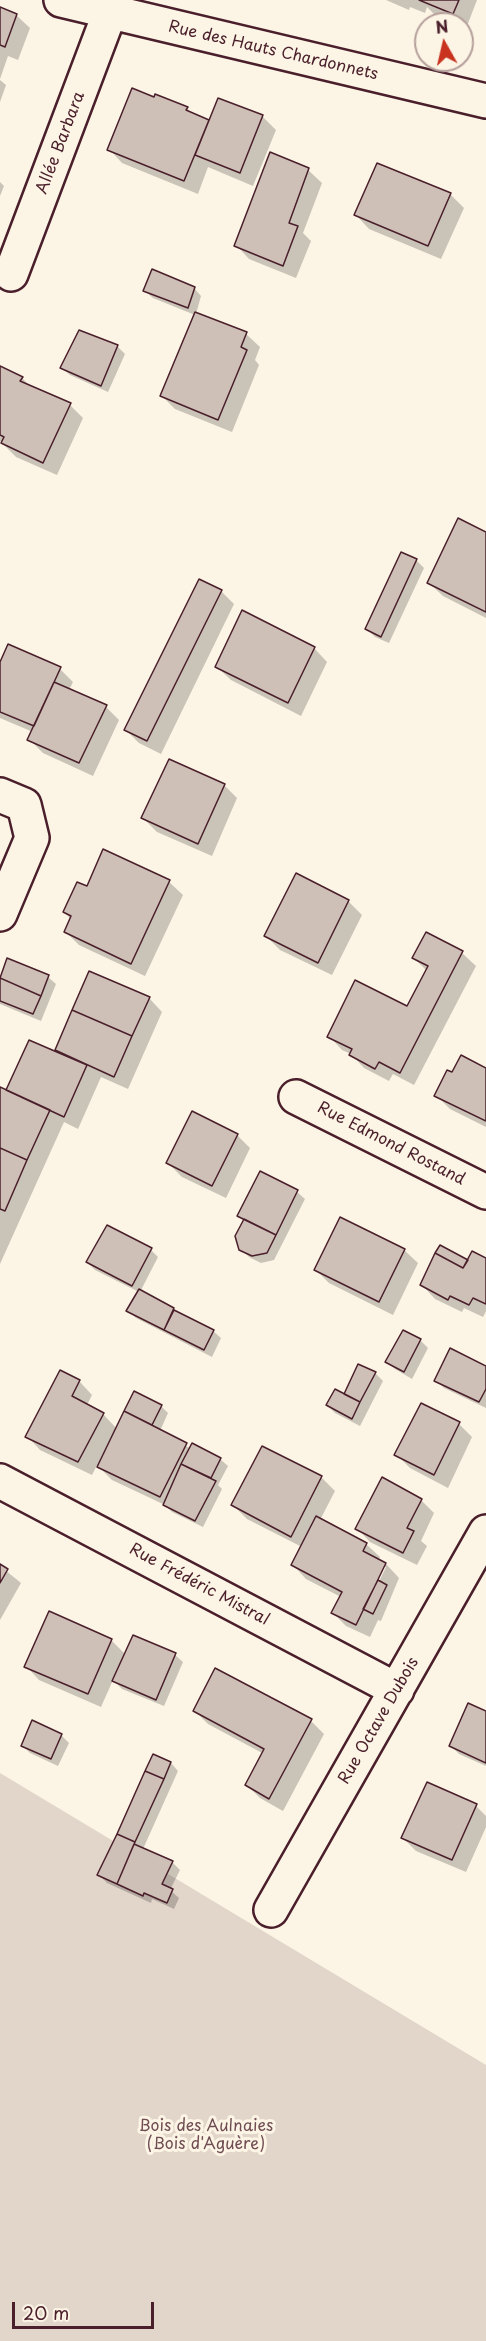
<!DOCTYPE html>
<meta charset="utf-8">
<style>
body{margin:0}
#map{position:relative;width:486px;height:2341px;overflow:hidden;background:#fcf5e5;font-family:"Playpen Sans",sans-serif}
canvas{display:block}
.north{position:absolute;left:414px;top:12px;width:60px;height:60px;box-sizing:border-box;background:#fcf5e5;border:2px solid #b59f9b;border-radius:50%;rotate:352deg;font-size:16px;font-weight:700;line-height:24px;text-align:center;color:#4a1f2b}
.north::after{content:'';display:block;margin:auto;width:21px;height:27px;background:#c8321e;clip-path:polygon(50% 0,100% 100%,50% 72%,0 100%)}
.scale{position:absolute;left:12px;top:2302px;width:142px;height:27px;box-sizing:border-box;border:3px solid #4a1f2b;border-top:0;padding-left:8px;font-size:18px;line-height:21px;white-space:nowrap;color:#4a1f2b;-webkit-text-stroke:4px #fcf5e5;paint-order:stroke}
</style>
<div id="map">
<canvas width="486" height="2341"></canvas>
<div class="north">N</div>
<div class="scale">20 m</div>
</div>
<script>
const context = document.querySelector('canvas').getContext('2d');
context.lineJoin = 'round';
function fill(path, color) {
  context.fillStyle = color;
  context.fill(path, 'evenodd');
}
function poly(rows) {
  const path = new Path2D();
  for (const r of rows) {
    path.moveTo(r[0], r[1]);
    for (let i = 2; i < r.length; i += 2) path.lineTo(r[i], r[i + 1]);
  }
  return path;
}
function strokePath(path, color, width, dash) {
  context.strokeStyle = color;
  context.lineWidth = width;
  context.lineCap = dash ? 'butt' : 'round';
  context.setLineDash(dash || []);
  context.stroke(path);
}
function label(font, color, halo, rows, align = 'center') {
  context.font = font + ' "Playpen Sans",sans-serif';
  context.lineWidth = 6;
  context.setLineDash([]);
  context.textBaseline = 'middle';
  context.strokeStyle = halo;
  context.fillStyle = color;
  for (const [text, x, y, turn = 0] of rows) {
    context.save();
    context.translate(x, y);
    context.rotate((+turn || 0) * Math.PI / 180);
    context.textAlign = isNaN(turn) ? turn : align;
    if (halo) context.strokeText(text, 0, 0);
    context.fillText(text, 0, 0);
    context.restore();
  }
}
const green = poly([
 [0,1773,486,2065,486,2341,0,2341]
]);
const shadow = poly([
 [386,0,477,0,467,26,434,14,427,7,425,13,410,7,409,10],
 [0,10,16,15,30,28,18,60,8,56,0,79],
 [0,80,6,85,0,102],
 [187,109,192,114,210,121,262,116,276,130,253,186,208,167,198,194,122,163,109,149],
 [271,154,308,170,322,183,303,233,311,241,296,278,249,259,236,245],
 [0,182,4,186,0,196],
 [450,194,464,208,441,259,369,229,356,215],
 [194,288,201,296,196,314,246,334,260,347,255,360,259,365,232,432,175,409,162,396,195,315,153,298,145,291],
 [117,346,125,354,108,392,70,375,62,368],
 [0,368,22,378,32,388,70,405,83,418,57,475,16,457,0,441],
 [486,533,486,618,443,596,429,583],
 [416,560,424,568,389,643,375,637,367,629],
 [221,591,234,604,161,754,139,743,126,730],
 [314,648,327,662,301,716,231,680,217,667],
 [0,666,60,669,73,682,69,690,106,707,119,720,93,776,43,753,29,739,33,732,0,718],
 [224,785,237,798,212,856,157,832,143,818],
 [169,882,183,895,145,976,79,945,66,932,71,919,64,912,87,888],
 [348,901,362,915,332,975,280,950,266,936],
 [426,934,462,953,476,966,414,1085,393,1074,389,1081,364,1068,351,1054,342,1050,329,1036,408,1007,427,971,414,958],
 [90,973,149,998,162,1012,128,1089,101,1077,78,1129,64,1122,0,1264,0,1089,7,1092,55,1052],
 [48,977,56,984,41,1021,0,1004,0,979],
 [486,1070,486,1127,450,1109,436,1095,453,1074],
 [237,1135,250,1148,226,1198,182,1177,168,1163],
 [297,1192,305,1199,274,1260,261,1263,249,1257,241,1249,244,1221,239,1215],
 [151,1250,158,1257,140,1292,213,1331,221,1338,212,1357,136,1318,128,1311,139,1292,95,1270,87,1262],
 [404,1250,418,1263,393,1315,329,1283,316,1270],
 [486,1260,486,1311,483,1317,464,1308,462,1312,435,1299,422,1285,468,1262],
 [404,1332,421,1341,428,1348,412,1379,395,1369,387,1362],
 [359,1366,375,1373,383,1381,360,1426,335,1413,327,1405,344,1396],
 [486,1368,486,1408,444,1388,436,1380],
 [79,1381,92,1395,87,1405,103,1414,117,1429,135,1393,161,1406,168,1413,160,1431,191,1449,220,1459,228,1466,218,1485,222,1489,203,1527,172,1512,165,1505,112,1480,97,1465,92,1475,40,1450,27,1436],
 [459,1424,472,1437,448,1488,410,1468,396,1454],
 [263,1448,321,1477,335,1491,320,1520,366,1544,380,1557,378,1561,386,1564,399,1578,381,1621,378,1620,370,1637,346,1626,333,1613,341,1597,306,1579,293,1565,302,1547,247,1519,233,1505],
 [383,1567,386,1567,376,1588,373,1586],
 [421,1500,434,1513,421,1541,427,1546,417,1565,370,1542,357,1528],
 [0,1566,21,1583,0,1620],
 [111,1640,126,1655,175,1655,183,1662,164,1706,122,1689,113,1680,101,1707,39,1680,26,1666],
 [194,1710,311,1721,324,1734,283,1811,260,1798,247,1785,264,1754,208,1724],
 [486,1712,486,1766,459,1754,451,1746],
 [61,1735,69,1743,58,1766,30,1753,23,1746],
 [154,1756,171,1763,178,1771,143,1849,172,1862,180,1870,170,1890,179,1898,174,1909,152,1899,151,1903,107,1883,99,1875],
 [476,1806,486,1816,486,1827,466,1872,416,1851,403,1838]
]);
const building = poly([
 [419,0,459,0,453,14,419,0],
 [0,7,17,14,5,47,0,45,0,7],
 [132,88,154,97,155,94,188,107,186,110,209,120,184,181,107,150,132,88],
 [218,98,263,115,240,173,195,155,218,98],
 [270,152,309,168,289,223,298,226,283,266,234,246,270,152],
 [377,163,451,193,428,246,354,215,377,163],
 [152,269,195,287,188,308,143,291,152,269],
 [195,312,247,332,241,347,247,350,218,420,160,396,195,312],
 [79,330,118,345,101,386,60,368,79,330],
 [0,366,23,377,20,381,71,403,43,463,1,443,4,437,0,435,0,366],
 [458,518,486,532,486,612,427,583,458,518],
 [401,552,417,559,381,637,365,629,401,552],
 [199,579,222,590,147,741,124,730,199,579],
 [242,610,315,647,288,703,215,667,242,610],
 [8,644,61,667,34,726,0,712,0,662,8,644],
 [54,682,107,705,79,763,27,740,54,682],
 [169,759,225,784,198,844,141,818,169,759],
 [103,849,170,880,131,964,64,932,71,916,63,912,77,882,87,886,103,849],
 [296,873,349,900,318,963,264,936,296,873],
 [426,932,463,951,400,1073,379,1062,375,1069,349,1055,352,1049,327,1037,355,980,407,1006,428,966,412,958,426,932],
 [7,958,49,975,41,996,0,978,7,958],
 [89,971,150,997,132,1036,72,1010,89,971],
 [0,978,41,996,33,1014,0,1001,0,978],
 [72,1010,132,1036,114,1077,55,1050,72,1010],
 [29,1040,87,1065,64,1117,6,1090,29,1040],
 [461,1055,486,1068,486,1121,434,1096,447,1070,452,1072,461,1055],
 [0,1087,50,1110,27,1160,0,1148,0,1087],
 [192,1111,238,1134,212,1186,166,1163,192,1111],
 [0,1148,27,1160,5,1211,0,1209,0,1148],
 [260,1171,298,1190,276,1235,237,1216,260,1171],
 [340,1217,405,1249,379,1302,314,1270,340,1217],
 [244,1219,276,1235,267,1253,252,1256,239,1250,235,1236,244,1219],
 [107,1225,152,1248,132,1286,86,1262,107,1225],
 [440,1245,468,1260,463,1268,435,1253,440,1245],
 [472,1251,486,1258,486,1304,473,1298,469,1305,450,1296,448,1300,420,1285,435,1253,463,1268,472,1251],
 [139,1289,174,1308,164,1330,126,1311,139,1289],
 [174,1310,214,1330,204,1350,164,1330,174,1310],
 [403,1330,421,1339,404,1372,385,1362,403,1330],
 [450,1348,486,1366,486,1389,479,1402,434,1381,450,1348],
 [358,1364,376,1372,360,1402,344,1394,358,1364],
 [60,1370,80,1380,72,1396,104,1413,78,1462,25,1437,60,1370],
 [335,1389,360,1402,352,1419,326,1405,335,1389],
 [134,1391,162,1405,152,1425,124,1411,134,1391],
 [421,1403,460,1422,434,1475,394,1455,421,1403],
 [124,1411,187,1443,160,1497,97,1467,124,1411],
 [192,1443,221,1458,211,1478,181,1464,192,1443],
 [262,1446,322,1476,291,1537,231,1505,262,1446],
 [181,1464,216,1481,195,1521,163,1505,181,1464],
 [382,1477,422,1499,407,1528,414,1531,403,1553,355,1529,382,1477],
 [316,1516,367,1543,363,1551,386,1563,356,1625,331,1613,342,1592,291,1565,316,1516],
 [0,1564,8,1569,0,1583,0,1564],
 [378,1580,387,1585,373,1614,363,1609,378,1580],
 [49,1611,112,1639,88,1694,24,1667,49,1611],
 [133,1635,176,1653,156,1700,112,1681,133,1635],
 [215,1668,312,1719,269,1799,245,1785,264,1749,193,1711,215,1668],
 [468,1703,486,1711,486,1763,449,1746,468,1703],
 [32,1720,62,1734,51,1759,21,1746,32,1720],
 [153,1754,171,1762,164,1779,145,1771,153,1754],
 [145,1771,164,1779,135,1842,117,1834,145,1771],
 [427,1782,477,1804,452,1860,401,1838,427,1782],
 [117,1834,135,1842,117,1884,97,1875,117,1834],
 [134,1844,173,1861,162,1884,173,1889,167,1903,144,1893,143,1896,117,1884,134,1844]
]);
const minor = poly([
 [61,0,486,101],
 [11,274,110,12],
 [0,795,24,805,32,838,0,914],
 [296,1097,486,1192],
 [0,1481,397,1690],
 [271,1910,486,1532]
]);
const streetNames = [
 ["Rue des Hauts Chardonnets",273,51,13],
 ["Allée Barbara",61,143,-69],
 ["Rue Edmond Rostand",391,1144,27],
 ["Rue Frédéric Mistral",199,1585,28],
 ["Rue Octave Dubois",379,1721,-60]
];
const parkNames = [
 ["Bois des Aulnaies",206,2127],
 ["(Bois d'Aguère)",206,2145]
];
fill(green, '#e2d5ca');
fill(shadow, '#0003');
fill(building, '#cfc0b7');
strokePath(building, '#4a1f2b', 1.5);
strokePath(minor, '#4a1f2b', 38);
strokePath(minor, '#fcf5e5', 33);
label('16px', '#4a1f2b', '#fcf5e5', streetNames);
label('16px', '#704c53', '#fcf5e5', parkNames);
</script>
